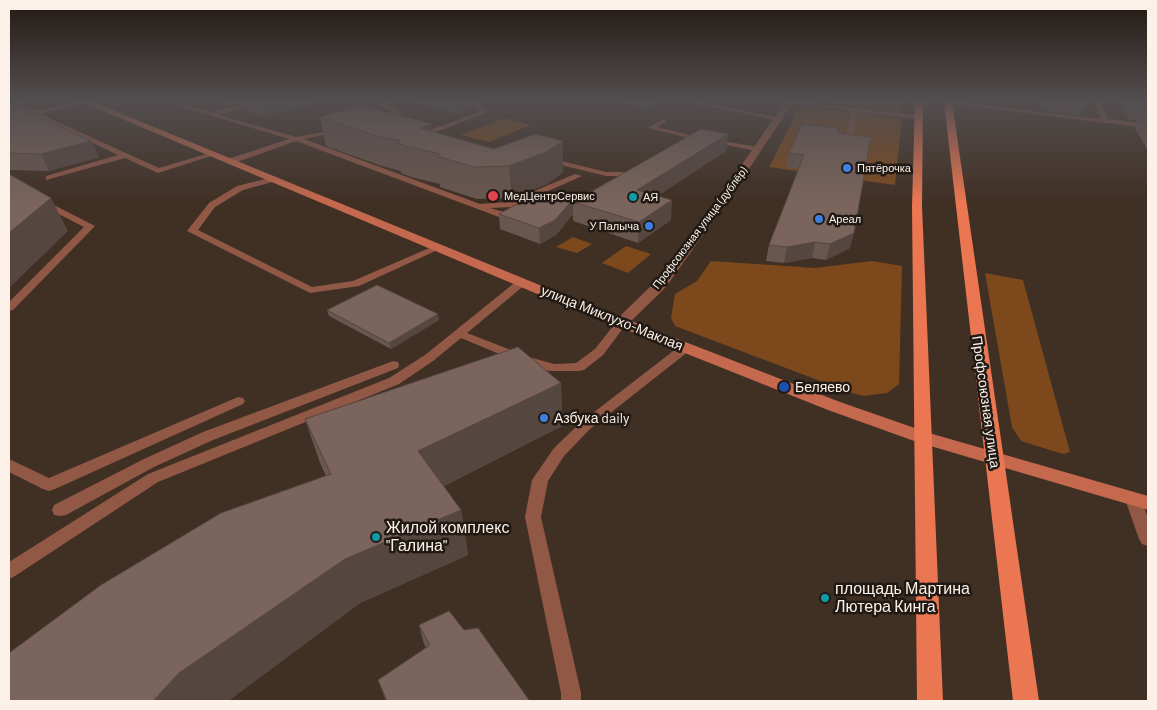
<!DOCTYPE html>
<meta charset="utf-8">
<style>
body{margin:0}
#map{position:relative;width:1157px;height:710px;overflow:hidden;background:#403024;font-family:Barlow,sans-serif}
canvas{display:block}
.frame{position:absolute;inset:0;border:10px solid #fcf1e9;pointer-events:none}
</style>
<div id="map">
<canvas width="1157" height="710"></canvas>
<div class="frame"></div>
</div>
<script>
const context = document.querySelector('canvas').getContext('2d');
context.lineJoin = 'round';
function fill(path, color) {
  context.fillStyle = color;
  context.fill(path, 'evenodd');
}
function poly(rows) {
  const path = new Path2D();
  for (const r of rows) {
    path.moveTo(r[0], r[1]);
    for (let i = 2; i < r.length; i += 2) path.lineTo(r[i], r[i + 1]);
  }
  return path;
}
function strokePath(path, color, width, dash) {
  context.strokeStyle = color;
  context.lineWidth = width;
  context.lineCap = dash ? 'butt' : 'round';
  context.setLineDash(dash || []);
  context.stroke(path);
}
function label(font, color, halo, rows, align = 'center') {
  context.font = font + ' Barlow,sans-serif';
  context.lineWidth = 5;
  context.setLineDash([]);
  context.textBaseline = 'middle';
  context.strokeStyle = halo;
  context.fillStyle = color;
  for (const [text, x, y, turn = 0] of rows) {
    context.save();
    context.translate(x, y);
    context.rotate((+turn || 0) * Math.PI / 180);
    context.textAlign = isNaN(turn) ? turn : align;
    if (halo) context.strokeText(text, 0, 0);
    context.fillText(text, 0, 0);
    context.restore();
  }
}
const green = poly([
 [819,102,903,102,900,112],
 [800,106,902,118,895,185,769,167],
 [505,118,531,125,489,142,461,135],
 [573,237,592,244,577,253,556,247],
 [626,246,651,254,628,273,602,263],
 [711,261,815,268,872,261,902,266,899,384,887,393,864,396,852,393,675,326,671,318,675,294,697,281],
 [985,273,1023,280,1070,452,1063,454,1021,441,1012,427]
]);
const lane = poly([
 [76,102,89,102,40,114,159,168,213,152,217,154,158,173,125,158,46,180,46,176,118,155,17,107,20,105,34,111,76,102],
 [252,102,264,102,219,115,296,137,341,129,341,131,304,139,480,204,508,202,575,174,582,176,512,207,490,208,500,211,516,212,521,215,516,218,499,217,296,141,234,163,228,163,228,159,289,139,179,106,182,104,211,112,252,102],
 [383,102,391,102,388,105,401,112,396,116,378,120,378,118,393,112,383,107,381,104,383,102],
 [467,102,475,102,488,112,420,138,413,136,480,112,467,102],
 [689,102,703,102,783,119,780,121,689,102],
 [786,102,807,102,918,115,921,117,918,119,857,112,854,136,850,138,846,136,851,111,786,102],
 [958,102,1101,119,1095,102,1101,102,1108,119,1148,124,1148,128,945,103,958,102],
 [664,119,667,121,666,122,657,127,698,137,694,139,648,128,664,119],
 [707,138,757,147,761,149,757,151,710,142,706,140,707,138],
 [545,157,606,172,630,172,637,169,641,171,632,176,606,176,545,161,545,157],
 [273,177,276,177,276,181,243,190,215,207,198,230,312,287,353,281,434,246,437,245,442,248,359,286,310,293,187,231,209,203,237,186,273,177],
 [42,199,95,226,13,310,9,311,9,302,84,227,39,204,38,202,42,199],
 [522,279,526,280,527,282,526,284,467,333,529,357,554,364,576,363,595,349,617,321,625,321,627,323,603,355,584,370,579,371,549,371,521,363,461,338,433,361,399,384,158,482,15,576,9,579,9,562,148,474,389,378,425,355,518,280,522,279],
 [685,344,691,348,689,351,590,429,564,456,548,481,541,517,581,693,581,701,561,701,561,693,525,517,532,480,554,448,580,423,681,345,685,344],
 [393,361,398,362,399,365,398,368,213,440,154,467,66,515,60,516,54,515,52,510,54,505,144,459,203,432,393,361],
 [238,397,243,398,245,401,243,404,55,489,49,491,43,489,9,472,9,459,49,478,238,397],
 [1133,493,1139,495,1148,518,1148,546,1142,544,1139,539,1125,499,1127,495,1133,493]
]);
const street = poly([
 [785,102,793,102,743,178,666,287,626,326,616,326,614,323,616,320,656,281,734,176,785,102]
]);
const secondary = poly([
 [82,102,93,102,564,295,840,402,929,433,1148,496,1148,510,917,442,828,410,554,301,82,102]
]);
const primary = poly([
 [915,102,923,102,922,206,943,701,917,701,912,206,915,102],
 [944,102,952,102,1039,701,1013,701,944,102]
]);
const wall = poly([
 [9,102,25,102,26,105,19,103,17,106,91,141,99,157,49,171,9,170],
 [219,102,317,102,263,117,242,110,240,103,229,106],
 [411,102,471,102,472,108,457,113],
 [624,102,660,102,649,108],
 [1037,102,1085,102,1079,115,1040,110],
 [1119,102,1148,102,1148,151,1135,128,1138,121,1130,120],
 [320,117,433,132,563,172,547,184,512,198,477,199,440,187,440,184,411,177,401,173,401,171,382,166,326,146],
 [838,133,850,248,826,260,812,258,784,263,766,261,769,245,799,169,786,167,789,153],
 [726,151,657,196,671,220,638,243,573,221,573,214,556,235,540,244,500,229,499,214,575,197,575,201],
 [327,310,439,320,391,349,329,316],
 [561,383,562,426,444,486,461,510,468,555,360,603,228,701,9,701,326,476,320,463,305,419],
 [419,625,464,630,529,701,386,701,378,680,426,648,424,644]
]);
const shadedWall = poly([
 [9,102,18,102,19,103,15,108],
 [199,102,207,102,199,104],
 [228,102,240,102,240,103,229,106],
 [259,102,317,102,263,117],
 [456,102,471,102,472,108,457,113],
 [649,102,660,102,649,108],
 [432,124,436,153,420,128],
 [728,134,726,151,636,210,637,190],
 [91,141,99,157,49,171,41,154],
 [563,141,563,172,547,184,512,198,509,166],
 [575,197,575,202,573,202,573,214,556,235,540,244,539,228],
 [51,198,68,231,9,288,9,233],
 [672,200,671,220,638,243,639,222],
 [854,233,850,248,826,260,830,244],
 [815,242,812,258,784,263,787,247],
 [438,314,439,320,391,349,389,343],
 [561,383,562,426,427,495,418,451],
 [461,510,468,555,360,603,228,701,153,701,179,673,345,559]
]);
const building = poly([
 [9,103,91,141,41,154,9,153,9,103],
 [357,106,364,106,432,124,420,128,494,149,535,134,563,141,546,152,509,166,474,167,436,156,440,154,407,146,396,143,400,141,377,136,320,117,357,106],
 [1145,108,1148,108,1148,113,1145,108],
 [802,124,839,128,838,133,871,137,854,233,830,244,815,242,787,247,769,245,804,155,789,153,802,124],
 [701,129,728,134,637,190,672,200,639,222,573,202,701,129],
 [9,174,51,198,9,233,9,174],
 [567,195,575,197,555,220,539,228,499,214,515,205,567,195],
 [377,285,438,314,389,343,327,310,377,285],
 [518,347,561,383,418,451,461,510,345,559,179,673,153,701,9,701,9,653,101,585,221,513,331,474,305,419,518,347],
 [449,611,464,630,478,628,529,700,528,701,387,701,378,680,430,645,419,625,449,611]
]);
const markers = [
 [847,168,5,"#3f7fe0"],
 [493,196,6,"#e0444e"],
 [633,197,5,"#0f9aa8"],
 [819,219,5,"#3f7fe0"],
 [649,226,5,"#3f7fe0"],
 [784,387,6,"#1a4fb4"],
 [544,418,5,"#3f7fe0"],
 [376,537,5,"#0f9aa8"],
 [825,598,5,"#0f9aa8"]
];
const farPoinames = [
 ["Пятёрочка",857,168],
 ["МедЦентрСервис",504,196],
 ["АЯ",643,197],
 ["Ареал",829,219],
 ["У Палыча",639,226,"right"]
];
const farStreetnames = [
 ["Профсоюзная улица (дублёр)",700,228,-53]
];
const streetNames = [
 ["улица Миклухо-Маклая",612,318,22],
 ["Профсоюзная улица",986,402,82]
];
const poiNames = [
 ["Беляево",795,387],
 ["Азбука daily",554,418]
];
const nearPoinames = [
 ["Жилой комплекс",386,528],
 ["\"Галина\"",386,546],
 ["площадь Мартина",835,589],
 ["Лютера Кинга",835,607]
];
fill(green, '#7d491c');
fill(lane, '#915846');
fill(street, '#915846');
fill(secondary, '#c4694d');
fill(primary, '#eb7652');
fill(wall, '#69564f');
fill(shadedWall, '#554640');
fill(building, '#7a645c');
strokePath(building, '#554640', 1);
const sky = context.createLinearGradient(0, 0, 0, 202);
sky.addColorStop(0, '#231a14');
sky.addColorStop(0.5, '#534e50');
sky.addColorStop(1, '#534e5000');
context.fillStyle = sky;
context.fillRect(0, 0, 1157, 202);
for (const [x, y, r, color] of markers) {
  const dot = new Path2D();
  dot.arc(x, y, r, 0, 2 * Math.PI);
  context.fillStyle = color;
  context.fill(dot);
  strokePath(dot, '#211a14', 2);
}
label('11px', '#fcf1e9', '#211a14', farPoinames, 'left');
label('11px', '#fcf1e9', '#211a14', farStreetnames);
label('14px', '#fcf1e9', '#211a14', streetNames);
label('14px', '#fcf1e9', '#211a14', poiNames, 'left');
label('16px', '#fcf1e9', '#211a14', nearPoinames, 'left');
</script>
